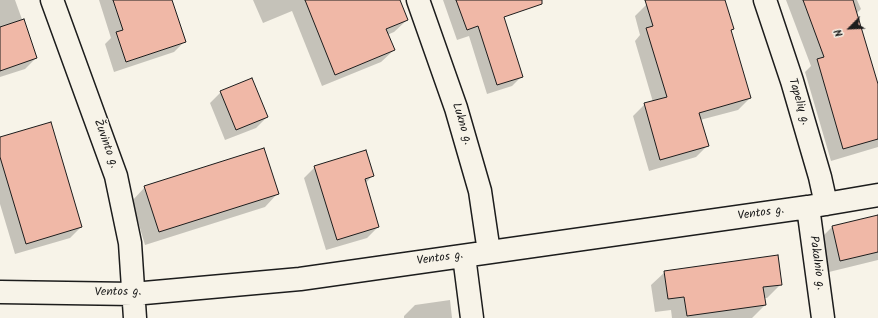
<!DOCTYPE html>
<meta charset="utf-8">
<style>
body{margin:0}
#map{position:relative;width:878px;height:318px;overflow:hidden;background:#f7f3e8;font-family:Kalam,sans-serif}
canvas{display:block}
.north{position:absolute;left:830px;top:8px;width:40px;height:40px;-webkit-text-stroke:3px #f7f3e8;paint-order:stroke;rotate:246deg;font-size:11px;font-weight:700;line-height:16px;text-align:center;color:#1c1c1c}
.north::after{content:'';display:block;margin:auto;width:14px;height:18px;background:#1c1c1c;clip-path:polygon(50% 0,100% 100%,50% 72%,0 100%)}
</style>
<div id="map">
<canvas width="878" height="318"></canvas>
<div class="north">N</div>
</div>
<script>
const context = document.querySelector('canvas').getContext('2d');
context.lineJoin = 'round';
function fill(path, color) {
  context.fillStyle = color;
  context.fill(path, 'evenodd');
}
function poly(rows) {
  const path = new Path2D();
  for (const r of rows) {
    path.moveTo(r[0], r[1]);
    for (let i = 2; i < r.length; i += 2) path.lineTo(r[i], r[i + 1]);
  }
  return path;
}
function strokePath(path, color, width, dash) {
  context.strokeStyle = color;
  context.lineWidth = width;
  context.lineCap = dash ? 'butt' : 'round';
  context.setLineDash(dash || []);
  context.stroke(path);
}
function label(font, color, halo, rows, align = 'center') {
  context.font = font + ' Kalam,sans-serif';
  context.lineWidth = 3;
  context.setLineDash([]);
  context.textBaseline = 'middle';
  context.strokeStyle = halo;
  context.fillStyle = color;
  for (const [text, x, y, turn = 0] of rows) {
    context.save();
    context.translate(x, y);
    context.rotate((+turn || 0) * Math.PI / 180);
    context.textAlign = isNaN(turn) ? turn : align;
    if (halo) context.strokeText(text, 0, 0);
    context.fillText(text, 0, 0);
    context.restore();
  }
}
const shadow = poly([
 [0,0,15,0,36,58,25,69,0,77],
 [99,0,171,0,185,41,174,52,114,72,105,44,111,38],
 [253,0,399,0,407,20,394,32,387,35,394,50,381,62,322,86,292,11,263,23],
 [443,0,510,0,500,11,522,76,512,86,487,94,469,36,457,40],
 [655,0,724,0,733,29,731,31,750,98,738,110,700,120,707,146,696,157,649,171,633,116,645,104,653,102,635,41,640,35,635,16,647,4],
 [786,0,857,0,861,9,856,14,878,88,878,147,831,161,805,72,811,66],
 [221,92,267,117,256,128,225,140,210,103],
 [0,138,81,227,70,238,15,254,0,204],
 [315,167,372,176,365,184,378,227,367,238,326,250,304,178],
 [145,187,278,193,265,207,145,245,132,201],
 [878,216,878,260,829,272,821,238,833,226],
 [665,272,781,284,767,298,764,298,765,305,752,318,672,318,671,310,655,312,651,285],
 [450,300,452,318,404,318,404,316,415,305]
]);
const building = poly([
 [113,0,172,0,186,42,126,62,116,32,123,30,113,0],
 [305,0,400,0,408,20,386,29,395,50,335,75,305,0],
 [456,0,542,0,542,4,504,17,523,77,497,85,478,26,467,30,456,0],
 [645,0,725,0,734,29,731,30,751,98,699,113,709,146,660,160,644,103,667,97,646,28,653,26,645,0],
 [803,0,853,0,878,84,878,139,843,149,817,59,824,57,803,0],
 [24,19,37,58,0,71,0,27,24,19],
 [252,78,268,117,236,130,220,91,252,78],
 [51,122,82,227,26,244,0,157,0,137,51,122],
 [264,148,279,194,159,232,144,186,264,148],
 [366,150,374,176,365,179,379,227,337,240,314,166,366,150],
 [878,215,878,252,840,261,832,226,878,215],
 [778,255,782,285,763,287,766,305,687,316,684,297,668,299,664,271,778,255]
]);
const street = poly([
 [52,0,116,176,130,243,135,318],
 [418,0,456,108,480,191,489,252],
 [765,0,792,81,820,177,826,204],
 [808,207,823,318],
 [464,256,472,318],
 [0,292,133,294,300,279,808,207,878,195]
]);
const streetNames = [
 ["Tapelių g.",798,102,73],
 ["Lukno g.",461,124,73],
 ["Žuvinto g.",105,144,70],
 ["Ventos g.",761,214,-8],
 ["Ventos g.",440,259,-8],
 ["Pakalnio g.",816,263,82],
 ["Ventos g.",118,293,-1]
];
fill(shadow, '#0003');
fill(building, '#f0b8a7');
strokePath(building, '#1c1c1c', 1);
strokePath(street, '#1c1c1c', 25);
strokePath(street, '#f7f3e8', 22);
label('12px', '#1c1c1c', '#f7f3e8', streetNames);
</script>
